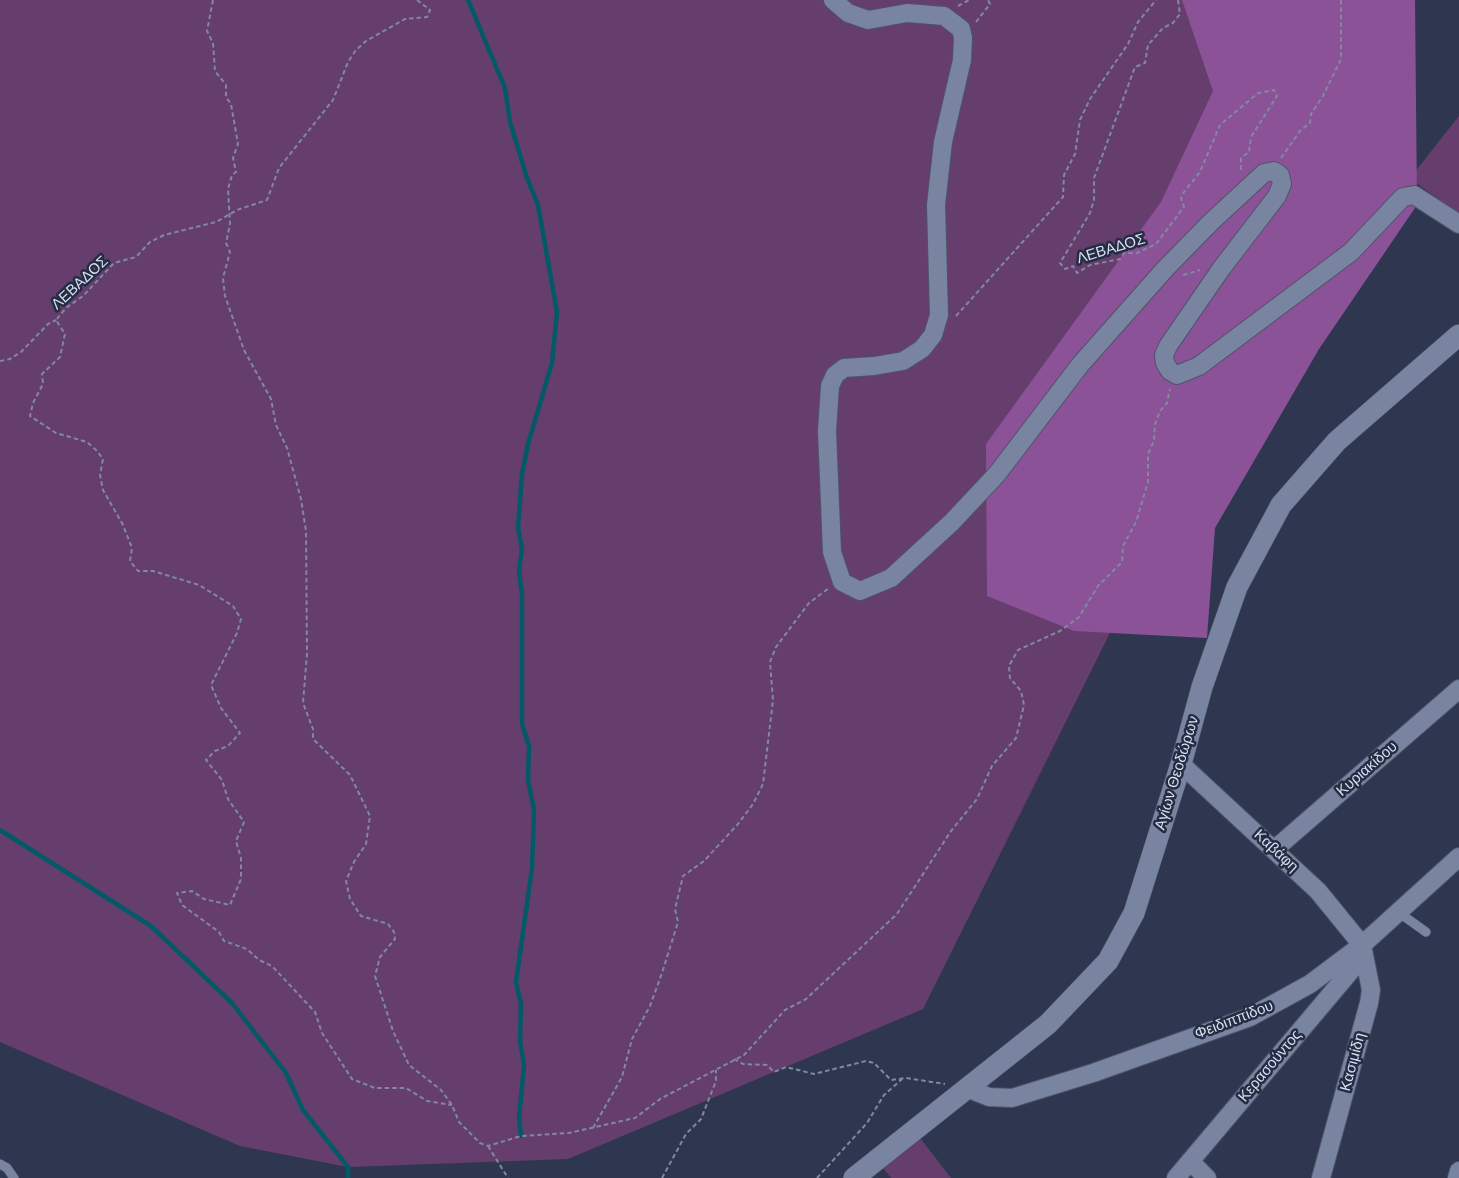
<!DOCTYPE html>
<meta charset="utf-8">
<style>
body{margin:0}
canvas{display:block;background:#2e374f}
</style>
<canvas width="1459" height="1178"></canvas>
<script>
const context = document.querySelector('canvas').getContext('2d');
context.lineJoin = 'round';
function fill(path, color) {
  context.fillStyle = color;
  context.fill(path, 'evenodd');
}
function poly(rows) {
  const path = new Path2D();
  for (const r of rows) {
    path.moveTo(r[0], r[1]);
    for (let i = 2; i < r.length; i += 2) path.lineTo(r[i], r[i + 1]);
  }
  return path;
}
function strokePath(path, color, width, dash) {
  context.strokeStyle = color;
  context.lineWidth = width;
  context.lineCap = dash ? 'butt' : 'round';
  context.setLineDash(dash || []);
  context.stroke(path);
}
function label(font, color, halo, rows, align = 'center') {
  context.font = font + ' Rubik,sans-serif';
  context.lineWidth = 5;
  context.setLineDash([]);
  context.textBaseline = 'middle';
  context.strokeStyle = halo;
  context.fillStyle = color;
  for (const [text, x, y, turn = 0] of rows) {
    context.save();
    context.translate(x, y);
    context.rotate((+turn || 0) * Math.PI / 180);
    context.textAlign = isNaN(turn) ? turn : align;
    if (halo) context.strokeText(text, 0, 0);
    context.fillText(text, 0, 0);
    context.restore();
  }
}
const green = poly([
 [0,0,1376,0,1183,486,923,1009,568,1159,348,1167,240,1146,0,1042],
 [1459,116,1459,215,1410,178],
 [917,1134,951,1178,891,1178,881,1165]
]);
const forest = poly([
 [1182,0,1415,0,1417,205,1319,349,1215,528,1207,638,1074,631,987,596,986,444,1161,202,1213,91]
]);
const stream = poly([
 [468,0,505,88,510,122,527,178,538,205,557,312,552,363,528,444,522,474,518,528,522,549,519,571,522,594,522,724,529,746,528,780,534,810,532,868,516,982,521,1004,520,1040,524,1066,519,1118,521,1136],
 [0,830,151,926,232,1003,286,1073,303,1110,348,1167,348,1178]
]);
const path = poly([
 [213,0,207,31,213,43,215,71,226,85,226,97,231,104,238,144,233,158,236,172,232,175,228,189,230,224,226,243,230,252,223,278,225,296,244,350,271,399,276,425,287,448,301,499,306,531,307,654,303,703,313,729,313,739,350,775,370,816,366,844,354,862,346,881,350,899,361,916,388,924,394,932,395,939,380,957,375,976,393,1031,409,1065,441,1090,452,1105,459,1122,480,1143,488,1146,521,1136,569,1133,635,1118,660,1099,744,1055,785,1010,806,999,897,914,951,831,977,799,992,766,1016,738,1024,705,1021,691,1010,678,1009,666,1018,650,1060,631,1079,617,1098,586,1122,562,1123,546,1136,522,1148,482,1148,454,1154,441,1155,424,1160,411,1167,403,1170,389],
 [417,0,430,10,427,17,405,19,366,41,356,50,348,62,333,100,279,168,267,200,237,210,216,222,164,235,150,242,136,257,114,263,83,296,66,308,56,320,65,334,60,357,42,374,43,384,33,403,30,416,56,433,87,442,97,451,103,459,100,475,103,490,123,525,132,548,130,561,138,571,153,571,199,585,233,606,241,619,237,633,211,685,221,708,240,733,228,746,215,751,206,760,222,780,228,799,244,822,236,841,241,858,241,879,230,905,204,899,192,891,177,893,182,905,219,932,224,941,247,949,259,960,272,966,315,1012,322,1033,352,1079,375,1088,406,1088,427,1101,452,1105],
 [1178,0,1180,14,1173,23,1163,28,1148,45,1145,63,1135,67,1094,178,1094,200,1090,213,1060,263,1065,269,1073,266,1077,273,1090,265,1120,259,1124,253,1137,253,1156,244,1184,207,1181,198,1184,192,1200,172,1220,125,1258,93,1274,90,1277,96,1251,137,1249,152,1241,158,1241,171],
 [958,6,969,0],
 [976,22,990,4,988,0],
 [1281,158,1300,131,1310,123,1311,114,1323,96,1341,59,1341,0],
 [1183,275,1200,270],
 [956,316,1063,197,1064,175,1075,154,1080,120,1090,99,1128,44,1138,22,1156,0],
 [0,361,10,359,21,352,48,324,56,320],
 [734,1059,743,1064,767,1065,774,1072,786,1067,814,1074,866,1061,874,1063,891,1080,906,1078,945,1084],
 [593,1128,622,1077,632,1039,650,1006,662,973,678,922,675,909,683,876,704,861,738,824,753,804,763,784,773,700,770,662,776,647,809,603,829,588],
 [488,1146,508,1178],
 [662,1178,686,1134,701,1119,716,1081,716,1070],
 [817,1178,867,1123,884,1095,902,1079]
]);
const service = poly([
 [1398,912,1426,932],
 [0,1164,7,1168,14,1178]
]);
const minor = poly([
 [833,0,848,13,868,20,907,13,944,16,961,29,963,38,962,60,943,142,936,205,939,315,933,335,922,349,903,361,874,366,844,368,835,375,830,386,827,431,832,552,842,582,860,591,891,578,952,522,997,474,1080,365,1165,269,1211,222,1264,173,1274,171,1280,175,1282,184,1277,196,1221,269,1168,346,1164,355,1165,363,1170,371,1177,375,1199,366,1351,252,1403,197,1414,195,1459,224],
 [1181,764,1318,891,1362,945,1371,990,1369,1003,1321,1178],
 [1275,849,1459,689],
 [969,1089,989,1097,1012,1098,1093,1073,1250,1017,1310,984,1362,945,1459,857],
 [1190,1161,1207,1178],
 [1176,1178,1364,955],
 [1457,1178,1459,1171]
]);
const tertiary = poly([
 [854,1178,1048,1024,1108,961,1134,913,1181,764,1202,687,1237,587,1281,505,1337,441,1459,335]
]);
const streetNames = [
 ["ΛΕΒΑΔΟΣ",1111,249,-17],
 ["ΛΕΒΑΔΟΣ",80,283,-43],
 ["Κυριακίδου",1367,769,-41],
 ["Αγίων Θεοδώρων",1177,773,-73],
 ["Καβάφη",1276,851,43],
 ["Φειδιππίδου",1234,1020,-21],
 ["Κασιμίδη",1353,1062,-75],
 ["Κερασούντος",1270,1066,-50]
];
fill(green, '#653e6d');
fill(forest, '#8b5298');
strokePath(stream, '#045968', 4.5);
strokePath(service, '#4d5468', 10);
strokePath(minor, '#4d5468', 20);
strokePath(tertiary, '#4d5468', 22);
strokePath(path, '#81899d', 2, [4.5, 3]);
strokePath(service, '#7984a0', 9);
strokePath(minor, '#7984a0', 18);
strokePath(tertiary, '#7984a0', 21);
label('15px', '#d9dfef', '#242d44', streetNames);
</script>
